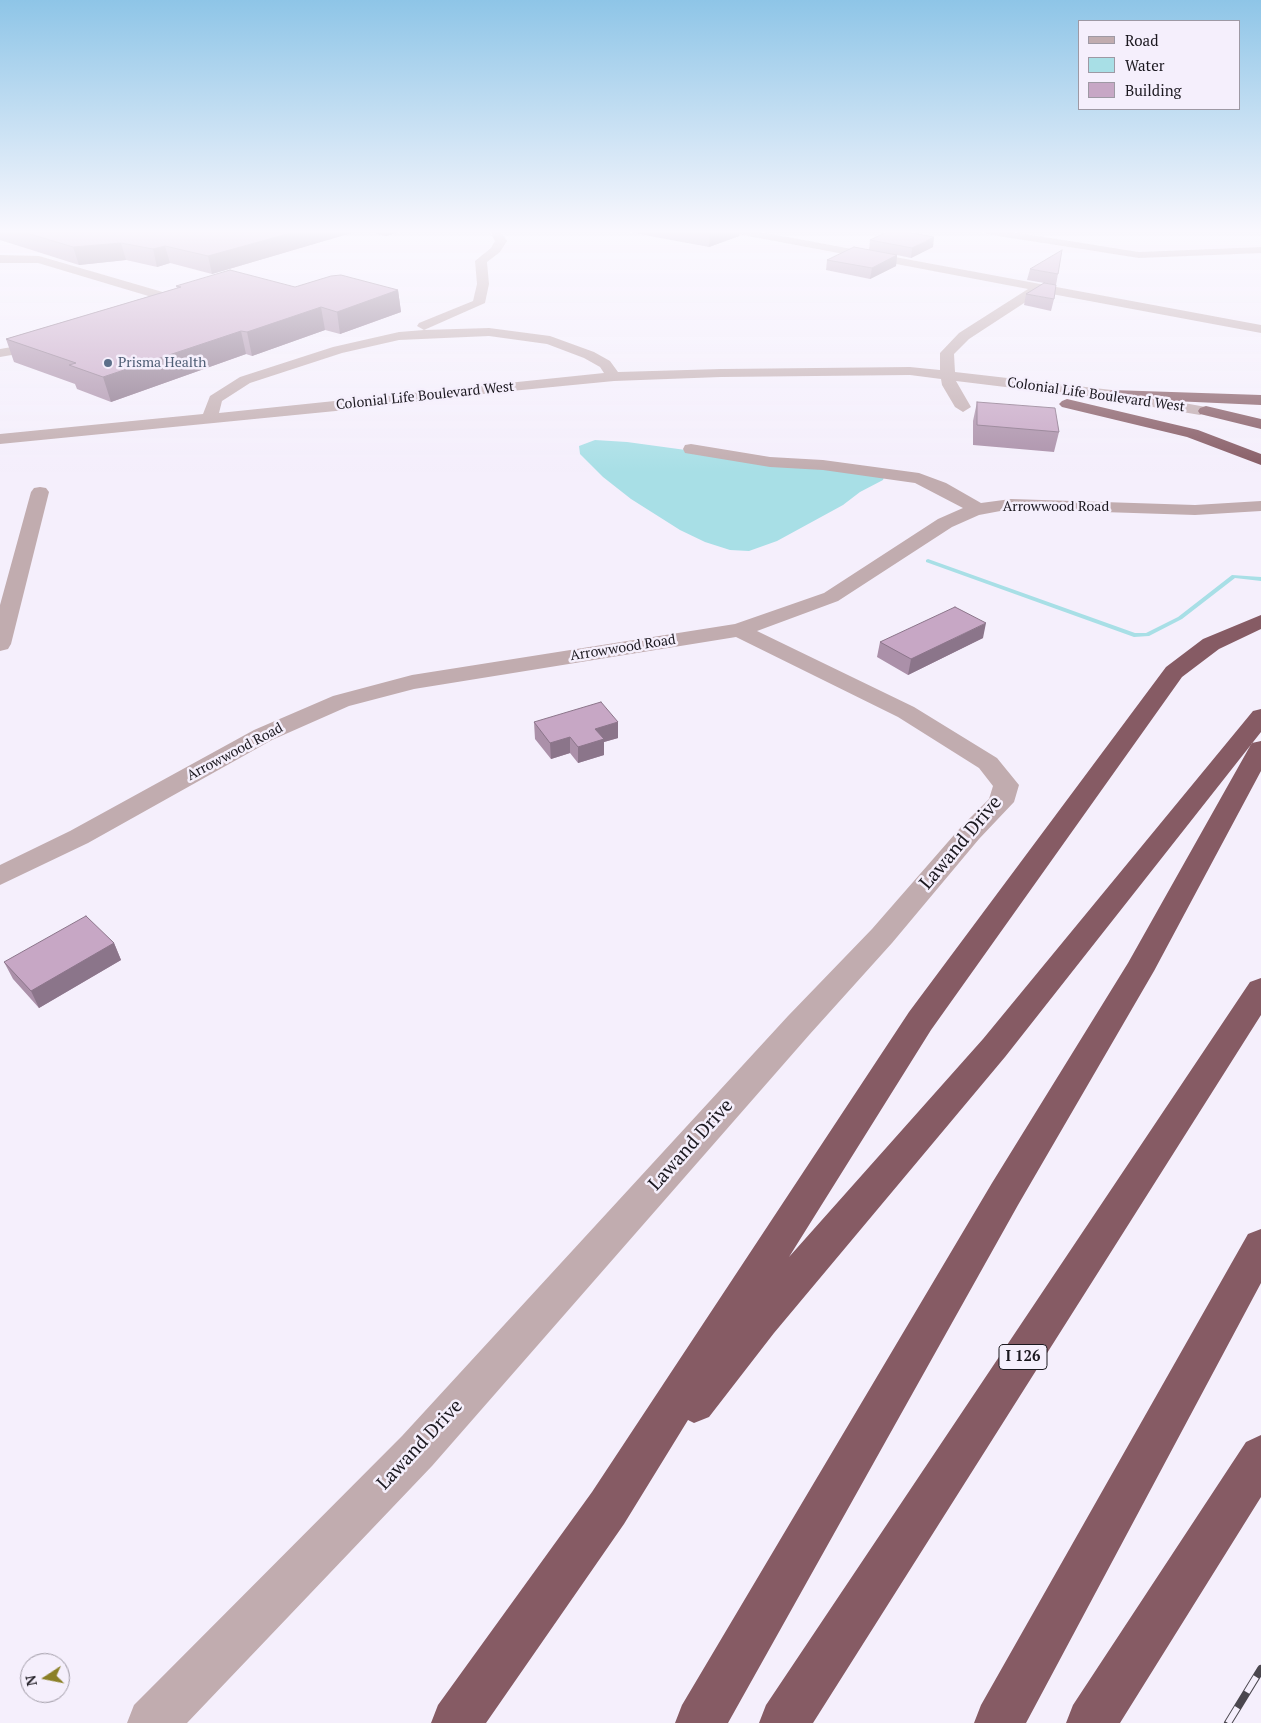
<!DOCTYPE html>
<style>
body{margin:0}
#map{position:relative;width:1261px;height:1723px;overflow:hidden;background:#f5effc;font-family:"PT Serif",serif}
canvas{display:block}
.legend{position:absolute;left:1078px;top:20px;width:162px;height:90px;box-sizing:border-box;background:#f5effc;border:1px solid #9e99a4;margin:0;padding:6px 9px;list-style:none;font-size:15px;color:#1b181f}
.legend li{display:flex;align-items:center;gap:10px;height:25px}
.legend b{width:25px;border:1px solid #9e99a4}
.north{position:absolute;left:20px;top:1653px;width:50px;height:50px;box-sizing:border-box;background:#f5effc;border:1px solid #9e99a4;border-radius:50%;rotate:259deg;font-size:14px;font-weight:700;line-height:20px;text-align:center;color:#1b181f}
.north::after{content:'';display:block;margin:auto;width:18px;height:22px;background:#8b8027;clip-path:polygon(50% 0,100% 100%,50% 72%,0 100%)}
</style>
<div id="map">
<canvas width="1261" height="1723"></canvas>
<ul class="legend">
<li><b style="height:6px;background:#c1acaf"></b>Road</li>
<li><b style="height:14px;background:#a8dfe6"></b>Water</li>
<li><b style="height:14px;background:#c7a7c5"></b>Building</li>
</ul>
<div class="north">N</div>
</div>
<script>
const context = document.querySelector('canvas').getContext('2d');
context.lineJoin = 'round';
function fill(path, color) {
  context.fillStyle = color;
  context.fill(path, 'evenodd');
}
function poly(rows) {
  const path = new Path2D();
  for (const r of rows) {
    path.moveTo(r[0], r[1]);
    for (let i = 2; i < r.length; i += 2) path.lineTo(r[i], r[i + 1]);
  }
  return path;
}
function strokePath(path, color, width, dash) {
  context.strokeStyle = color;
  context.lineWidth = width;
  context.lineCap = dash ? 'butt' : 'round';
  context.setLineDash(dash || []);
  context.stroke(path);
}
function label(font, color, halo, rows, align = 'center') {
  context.font = font + ' "PT Serif",serif';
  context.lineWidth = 5;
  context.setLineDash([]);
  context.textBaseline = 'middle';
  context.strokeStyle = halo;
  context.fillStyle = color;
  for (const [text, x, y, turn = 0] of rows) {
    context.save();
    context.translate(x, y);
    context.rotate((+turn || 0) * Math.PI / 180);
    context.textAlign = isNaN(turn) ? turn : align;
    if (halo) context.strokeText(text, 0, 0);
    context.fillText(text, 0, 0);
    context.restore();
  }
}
const water = poly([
 [595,440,627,442,884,477,883,480,860,492,843,505,777,541,749,551,730,550,705,542,680,530,631,499,603,477,580,454,579,446]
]);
const stream = poly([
 [928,559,1135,633,1146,633,1178,617,1232,575,1261,577,1261,581,1235,578,1182,619,1149,636,1134,637,926,562,926,560,928,559]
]);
const minor = poly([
 [490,231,500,231,507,241,500,252,487,262,489,284,485,303,424,330,489,328,550,336,594,352,610,361,618,372,721,369,910,367,940,370,940,353,959,333,1028,289,738,234,733,231,755,231,1261,325,1261,333,1041,292,969,339,954,354,955,372,1112,390,1206,407,1208,410,1200,415,1112,400,956,381,971,407,963,412,955,407,942,385,941,379,910,375,721,377,614,381,491,393,356,409,0,444,0,434,203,414,210,396,240,377,333,347,399,332,424,330,417,326,419,323,473,301,477,284,475,261,491,248,495,241,490,231],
 [489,336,547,344,584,358,600,367,604,373,219,413,222,401,250,383,342,353,399,340,489,336],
 [981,231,1006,231,1139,252,1261,247,1261,253,1139,258,986,234,981,231],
 [0,255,39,256,173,295,175,298,173,301,165,301,38,263,0,263,0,255],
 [47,341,52,342,54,345,52,348,0,357,0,349,47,341],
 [691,444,770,457,823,460,919,473,946,483,981,503,1011,499,1195,505,1261,501,1261,511,1195,515,1011,509,979,515,952,527,838,601,757,631,914,707,997,758,1019,785,1014,802,979,839,892,943,810,1034,432,1466,187,1723,127,1723,134,1705,402,1436,788,1016,872,929,961,827,989,799,993,786,979,768,898,717,736,637,414,689,349,706,272,740,88,843,0,885,0,865,70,831,254,730,333,696,412,675,735,624,824,593,938,519,963,508,915,483,823,470,770,467,685,453,683,449,685,445,691,444],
 [40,487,46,488,49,492,11,644,8,649,0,651,0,605,31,492,34,488,40,487]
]);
const highway = poly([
 [1112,390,1261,395,1261,405,1107,398,1104,395,1107,392,1112,390],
 [1067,399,1198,430,1261,454,1261,465,1187,437,1062,407,1059,404,1062,401,1067,399],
 [1206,406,1261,419,1261,429,1200,414,1198,411,1200,408,1206,406],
 [1261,615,1261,629,1219,649,1182,677,931,1030,789,1257,983,1039,1253,711,1261,709,1261,732,1005,1057,774,1333,709,1417,694,1423,688,1420,624,1524,486,1723,431,1723,438,1705,592,1492,909,1012,1166,667,1203,639,1261,615],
 [1261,741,1261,771,1154,971,1018,1205,728,1723,675,1723,682,1705,992,1183,1128,963,1249,748,1252,743,1261,741],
 [1261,978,1261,1015,813,1723,759,1723,766,1705,1250,982,1261,978],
 [1261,1229,1261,1283,1026,1723,974,1723,981,1705,1248,1234,1261,1229],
 [1261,1435,1261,1497,1120,1723,1066,1723,1073,1705,1246,1442,1261,1435]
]);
const rail = poly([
 [1228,1723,1261,1669]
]);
const wall = poly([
 [0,231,358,231,212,274,170,263,157,267,126,260,79,265,0,240],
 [363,231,403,231,386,236],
 [623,231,739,231,739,236,709,247],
 [870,240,933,247,911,258,897,255,896,266,870,279,826,270,827,260,869,250],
 [1030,269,1058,274,1056,285,1027,280],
 [176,286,295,287,398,290,401,312,340,334,325,330,252,356,246,354,111,402,77,389,75,384,14,362,6,339,177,288],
 [1026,294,1054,299,1051,311,1024,305],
 [977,402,1059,432,1054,452,973,445,973,421],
 [983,638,908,675,877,657,880,642],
 [534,722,618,722,618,738,604,742,604,755,578,763,570,753,551,759,535,739],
 [114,943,121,960,39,1008,13,979,4,962]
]);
const shadedWall = poly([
 [298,231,358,231,212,274,208,256],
 [385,231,403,231,386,236],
 [710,231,739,231,739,236,709,247],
 [934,237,933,247,911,258,912,248],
 [121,243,126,260,79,265,73,247],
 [165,246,170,263,157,267,153,249],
 [897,255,896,266,870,279,872,268],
 [398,290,401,312,340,334,337,312],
 [321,307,325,330,252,356,247,332],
 [241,331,246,354,111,402,103,377],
 [986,623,983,638,908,675,911,659],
 [618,722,618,738,604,742,604,755,578,763,578,747,595,729],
 [570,737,570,753,551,759,550,743],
 [114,943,121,960,39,1008,31,991]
]);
const building = poly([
 [20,231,298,231,208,256,165,246,153,249,121,243,73,247,20,231],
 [889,231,902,231,934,237,912,248,870,240,889,231],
 [854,247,897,255,872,268,827,260,854,247],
 [1062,250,1058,274,1030,269,1062,250],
 [230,270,295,287,331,276,341,275,398,290,337,312,321,307,247,332,241,331,103,377,69,365,76,363,6,339,181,287,176,286,230,270],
 [1044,283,1056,285,1054,299,1026,294,1044,283],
 [977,402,1055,408,1059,432,977,425,977,402],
 [955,607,986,623,911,659,880,642,955,607],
 [601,702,618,722,595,729,604,739,578,747,570,737,550,743,534,722,601,702],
 [86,916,114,943,31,991,4,962,86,916]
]);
const markers = [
 [108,363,5,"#5c6f8a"]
];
const farServicenames = [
 ["Prisma Health",118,363]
];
const farStreetnames = [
 ["Colonial Life Boulevard West",1096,395,8],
 ["Colonial Life Boulevard West",425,396,-6],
 ["Arrowwood Road",1056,507],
 ["Arrowwood Road",623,648,-9],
 ["Arrowwood Road",235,752,-28]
];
const shields = [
 [1023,1357,48]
];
const shieldNames = [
 ["I 126",1023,1357]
];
const nearStreetnames = [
 ["Lawand Drive",961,843,-50],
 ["Lawand Drive",691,1145,-48],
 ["Lawand Drive",420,1445,-47]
];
fill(water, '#a8dfe6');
fill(stream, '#a8dfe6');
fill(minor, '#c1acaf');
fill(highway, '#865b64');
strokePath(rail, '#4b474f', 8);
strokePath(rail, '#f5effc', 6, [18]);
fill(wall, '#ab90a9');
fill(shadedWall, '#8b758a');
fill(building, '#c7a7c5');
strokePath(building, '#8b758a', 1);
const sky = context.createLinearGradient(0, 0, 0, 472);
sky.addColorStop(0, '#8ec5e7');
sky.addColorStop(0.49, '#faf8fe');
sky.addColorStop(1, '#faf8fe00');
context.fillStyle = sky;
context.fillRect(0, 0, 1261, 472);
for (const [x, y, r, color] of markers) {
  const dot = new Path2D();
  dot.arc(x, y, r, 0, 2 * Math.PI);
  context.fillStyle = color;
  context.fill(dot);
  strokePath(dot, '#f5effc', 2);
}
label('14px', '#4e5e75', '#f5effc', farServicenames, 'left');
label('14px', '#1b181f', '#f5effc', farStreetnames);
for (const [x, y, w] of shields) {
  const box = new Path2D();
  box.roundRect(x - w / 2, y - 12.5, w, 25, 4);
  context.fillStyle = '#f5effc';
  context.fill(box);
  strokePath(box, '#1b181f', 1);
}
label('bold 15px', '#1b181f', null, shieldNames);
label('19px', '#1b181f', '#f5effc', nearStreetnames);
</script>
